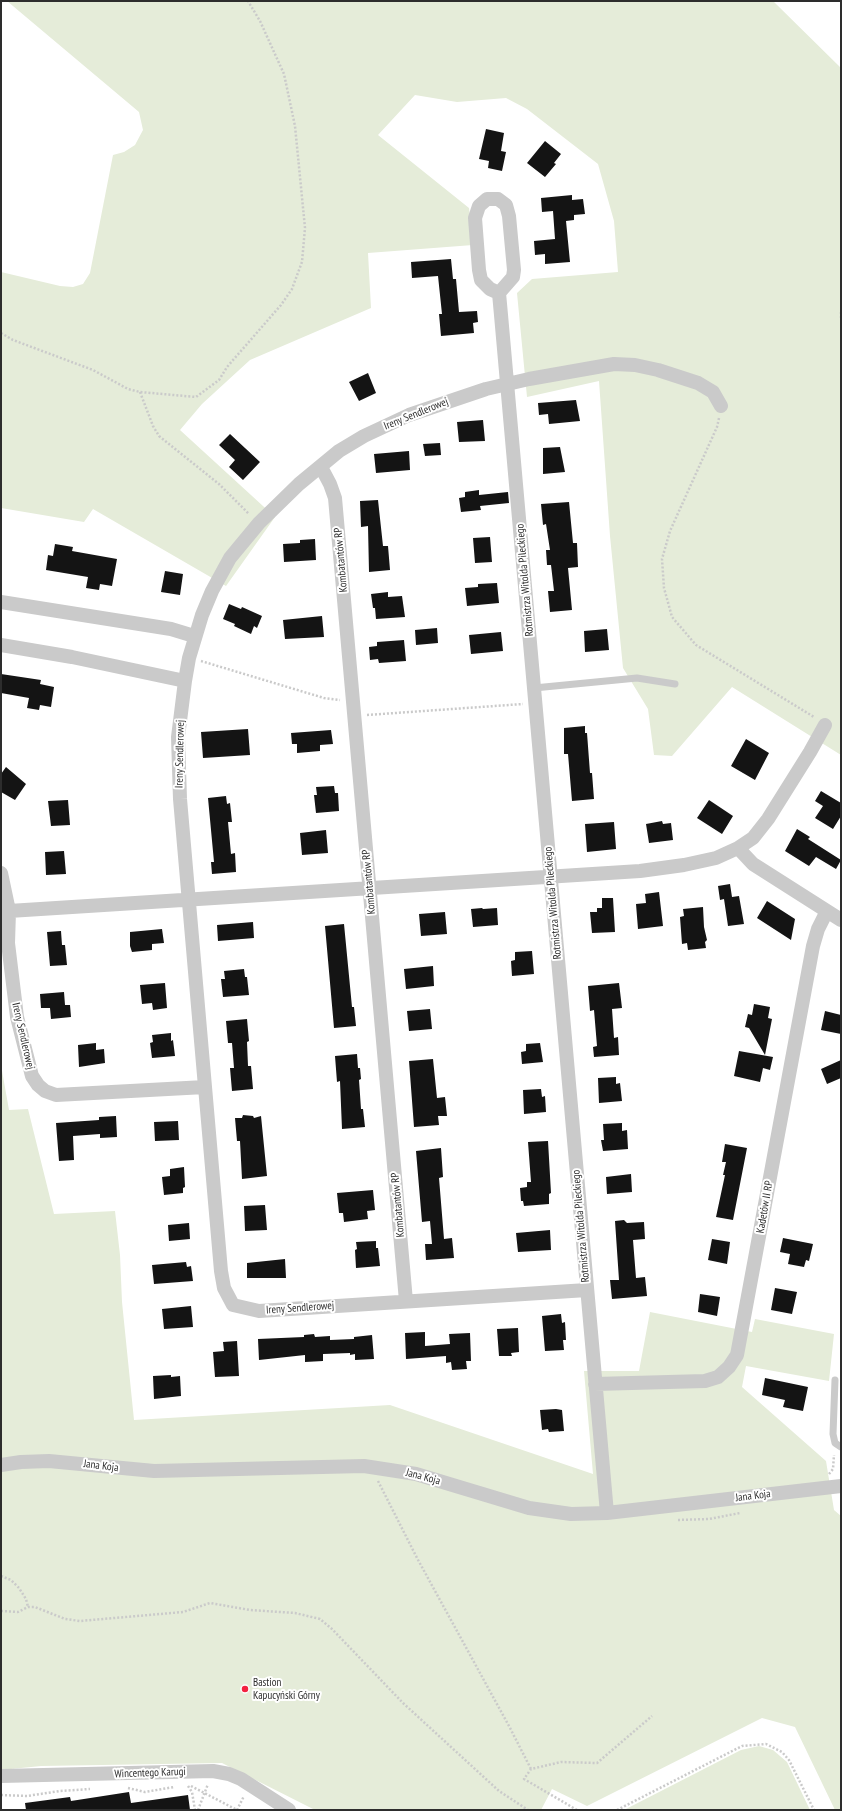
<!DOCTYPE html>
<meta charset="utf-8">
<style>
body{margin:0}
#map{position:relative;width:842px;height:1811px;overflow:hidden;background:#fff;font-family:"PT Sans Narrow",sans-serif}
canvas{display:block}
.frame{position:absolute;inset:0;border:2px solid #2d2d2d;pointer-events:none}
</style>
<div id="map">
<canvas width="842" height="1811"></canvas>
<div class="frame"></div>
</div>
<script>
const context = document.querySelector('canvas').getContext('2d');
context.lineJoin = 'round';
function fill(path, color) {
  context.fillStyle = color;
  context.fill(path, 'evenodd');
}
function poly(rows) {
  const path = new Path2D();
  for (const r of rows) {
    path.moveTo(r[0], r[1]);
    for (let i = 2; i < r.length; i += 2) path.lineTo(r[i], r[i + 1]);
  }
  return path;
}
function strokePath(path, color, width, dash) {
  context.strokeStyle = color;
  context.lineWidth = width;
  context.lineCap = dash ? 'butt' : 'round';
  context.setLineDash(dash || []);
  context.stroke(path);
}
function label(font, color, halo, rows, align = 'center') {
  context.font = font + ' "PT Sans Narrow",sans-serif';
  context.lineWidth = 4;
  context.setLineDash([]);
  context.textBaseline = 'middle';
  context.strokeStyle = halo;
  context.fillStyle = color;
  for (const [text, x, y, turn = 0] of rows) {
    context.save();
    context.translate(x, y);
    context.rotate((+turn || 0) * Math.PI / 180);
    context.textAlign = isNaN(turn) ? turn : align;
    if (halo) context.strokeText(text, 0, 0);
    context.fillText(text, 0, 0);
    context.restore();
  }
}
const green = poly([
 [7,1,773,1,841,68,841,755,732,687,672,756,654,755,648,709,623,668,610,536,599,381,527,397,517,293,532,279,618,272,614,221,598,164,527,109,506,98,457,102,415,95,378,135,469,208,473,245,368,253,371,308,250,360,202,404,180,430,275,517,226,586,93,509,84,522,1,508,1,272,60,286,73,287,83,284,90,273,113,155,124,152,135,145,143,130,139,112],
 [1,1065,9,1110,28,1109,54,1214,115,1211,120,1255,122,1302,134,1420,390,1405,593,1474,584,1371,639,1371,650,1312,752,1332,755,1319,834,1334,829,1381,746,1366,742,1387,826,1461,834,1510,841,1516,841,1810,835,1810,795,1727,762,1718,587,1806,552,1789,541,1810,315,1810,222,1763,41,1766,1,1770],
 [759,1746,773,1750,787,1762,810,1810,624,1810,741,1750]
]);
const building = poly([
 [486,129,504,133,501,151,506,152,502,171,488,168,489,161,479,159],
 [545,141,561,154,554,163,556,164,545,177,527,163],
 [572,195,572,200,583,199,585,214,574,215,574,220,566,221,570,262,545,264,545,254,535,255,534,241,555,239,553,211,542,212,541,198],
 [451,259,453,279,456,279,459,312,477,311,478,322,473,323,474,333,441,336,439,314,442,314,438,276,412,278,411,262],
 [368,373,376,393,359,401,349,382],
 [576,400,580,421,549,424,548,414,539,415,538,403],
 [483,420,485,441,459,442,457,422],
 [230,434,260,462,243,480,229,467,235,460,219,445],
 [440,443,441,455,425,456,423,444],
 [560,447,565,472,543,474,543,448],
 [409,451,410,470,376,473,374,454],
 [479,490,479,495,508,492,509,503,480,506,481,510,461,512,459,498,465,497,465,492],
 [378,500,383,546,388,546,390,570,369,572,368,526,361,527,360,501],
 [569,502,573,543,577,543,578,567,568,568,572,610,550,612,548,591,554,591,551,565,547,565,546,550,550,550,546,524,543,525,541,504],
 [490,537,492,562,475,563,473,538],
 [315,539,316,560,284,562,283,544,300,543,300,540],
 [55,544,73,547,72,551,117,559,112,586,100,584,99,590,86,588,88,577,46,570,48,555,53,556],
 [165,571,183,574,180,595,161,592],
 [497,583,499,603,467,606,465,588,478,587,478,584],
 [388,592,388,597,402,596,405,617,376,619,375,608,373,608,371,594],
 [229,604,241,609,242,607,262,616,257,628,254,626,251,634,234,626,235,624,223,619],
 [322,616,324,637,285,639,283,620],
 [437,628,438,643,416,645,415,630],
 [607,629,609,650,585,652,584,631],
 [501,632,503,651,471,654,469,635],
 [404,640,406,661,379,663,378,659,370,660,369,647,377,646,377,642],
 [1,674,41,680,40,684,54,687,51,707,40,705,39,710,27,708,29,698,1,693],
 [585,726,585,733,587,733,590,773,592,773,594,799,572,801,568,754,564,754,564,728],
 [248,729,250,755,203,758,201,732],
 [331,730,333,744,320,745,320,751,297,753,297,744,292,744,291,733],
 [746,739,769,753,755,780,731,766],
 [6,767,26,784,15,800,1,792,1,774],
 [334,786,335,793,338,793,339,811,316,813,314,795,317,795,316,787],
 [821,791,841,803,841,816,833,829,815,818,823,806,815,801],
 [226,796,227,804,230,803,232,822,228,822,231,854,235,853,236,872,212,874,211,862,214,862,208,798],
 [68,800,70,825,51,826,48,801],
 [709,800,733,816,722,834,697,818],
 [662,821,663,824,671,823,673,840,649,843,646,824],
 [614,822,616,849,587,852,585,824],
 [797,829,810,837,808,839,841,860,836,869,816,857,809,866,785,851],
 [326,830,328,853,302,855,300,833],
 [64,851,66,874,46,875,45,852],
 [730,884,732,897,739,896,744,924,728,926,724,899,720,900,718,886],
 [659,892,663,926,638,929,636,904,646,903,645,894],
 [602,898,613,898,615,932,592,933,590,912,597,912,597,908,602,908],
 [767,901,795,919,791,940,757,918],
 [703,907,704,927,707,940,705,942,706,948,688,950,687,943,682,944,680,917,684,916,683,909],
 [482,908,483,909,497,908,498,925,473,927,471,909],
 [445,912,447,934,421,936,419,914],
 [253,922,254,938,218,941,217,925],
 [344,924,352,1007,354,1007,356,1026,334,1028,325,926],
 [162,929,164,943,152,944,152,950,132,952,130,946,130,932],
 [61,931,62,945,65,945,67,965,50,966,47,932],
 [532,951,534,974,512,976,511,961,515,960,515,952],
 [433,966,434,986,406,989,404,969],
 [244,969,245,977,247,977,249,995,223,997,221,979,225,979,224,971],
 [165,983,167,1008,153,1010,152,1003,142,1004,140,985],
 [619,983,622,1008,612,1009,614,1038,618,1037,619,1055,594,1057,593,1047,597,1046,594,1010,590,1011,588,986],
 [64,992,65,1005,70,1005,71,1017,51,1019,50,1008,41,1008,40,994],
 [754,1004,770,1007,768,1018,772,1019,765,1055,749,1028,745,1027,748,1014,752,1015],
 [430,1009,432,1029,409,1031,407,1011],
 [825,1011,841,1015,841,1034,821,1030],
 [247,1019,249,1041,247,1042,248,1066,251,1066,253,1089,232,1091,230,1068,234,1068,232,1043,228,1043,226,1021],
 [171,1033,171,1041,173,1040,175,1056,152,1058,150,1043,153,1042,152,1035],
 [96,1043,96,1050,104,1049,105,1063,79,1067,78,1045],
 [540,1043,543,1062,522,1064,521,1052,526,1051,526,1044],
 [739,1051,773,1057,770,1070,763,1068,760,1082,734,1076],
 [357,1054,358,1068,360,1068,361,1079,359,1080,361,1109,363,1109,365,1127,342,1129,340,1081,337,1082,335,1056],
 [433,1059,437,1098,445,1097,447,1116,438,1116,439,1125,414,1127,409,1061],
 [841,1060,841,1078,827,1084,821,1069],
 [616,1077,616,1084,620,1083,622,1101,599,1103,598,1078],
 [541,1089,542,1097,545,1096,546,1112,524,1114,523,1090],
 [243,1115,253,1116,254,1118,261,1116,267,1176,242,1179,240,1141,237,1141,235,1118,242,1118],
 [116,1116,117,1137,100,1138,100,1134,73,1136,74,1160,59,1161,56,1123,99,1120,99,1117],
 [178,1121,179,1140,155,1141,154,1122],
 [622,1123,622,1131,627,1130,628,1149,603,1151,601,1140,604,1140,603,1124],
 [548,1141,551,1193,549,1194,549,1204,524,1206,523,1201,521,1201,520,1188,527,1187,527,1182,531,1182,528,1142],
 [725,1144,747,1148,733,1220,716,1217,725,1175,723,1175,726,1162,722,1162],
 [441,1148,443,1177,439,1178,444,1239,452,1238,454,1258,426,1260,425,1244,432,1244,430,1221,422,1222,416,1151],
 [184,1167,185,1187,183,1188,183,1193,164,1195,162,1177,170,1176,170,1169],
 [631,1174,632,1192,607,1194,606,1177],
 [373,1190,375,1210,367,1211,368,1219,344,1222,343,1213,339,1213,337,1193],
 [265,1205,267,1230,245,1231,244,1206],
 [624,1220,627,1223,644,1222,645,1239,633,1240,636,1278,645,1277,647,1296,612,1299,610,1280,619,1280,615,1221],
 [189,1223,190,1239,169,1241,168,1225],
 [550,1230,551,1250,518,1252,516,1233],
 [783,1238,813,1244,809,1261,806,1260,804,1267,788,1264,790,1254,780,1252],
 [712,1239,730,1242,727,1264,708,1260],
 [376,1241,376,1248,378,1248,380,1266,356,1268,355,1250,357,1249,356,1242],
 [285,1259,286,1278,247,1278,247,1263],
 [186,1262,187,1267,191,1266,193,1281,154,1284,152,1265],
 [775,1288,797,1292,792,1314,771,1310],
 [700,1294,720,1297,717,1316,698,1312],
 [191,1306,193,1327,164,1329,162,1309],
 [561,1314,562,1323,565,1322,566,1340,563,1340,564,1350,545,1351,542,1316],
 [518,1328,519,1352,511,1353,512,1356,499,1356,497,1329],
 [425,1332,425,1346,450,1344,449,1334,470,1333,471,1361,466,1361,467,1369,452,1370,451,1362,446,1363,446,1356,406,1359,405,1333],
 [314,1334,315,1337,330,1336,330,1340,354,1339,354,1337,372,1335,374,1359,355,1360,355,1354,350,1355,350,1353,323,1354,323,1361,305,1362,305,1355,259,1360,258,1339,304,1337,304,1335],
 [237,1341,239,1376,215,1377,213,1352,224,1351,223,1342],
 [171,1375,171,1377,180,1376,181,1396,154,1399,153,1376],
 [765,1378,808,1387,803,1411,783,1407,785,1400,762,1395],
 [556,1409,562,1410,564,1431,549,1432,548,1429,542,1430,540,1410],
 [129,1792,131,1803,188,1795,190,1810,26,1810,25,1803,70,1797,71,1801]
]);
const path = poly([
 [841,312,841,318],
 [1,333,13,340,93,370,128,389,140,392,196,397,219,380,227,367,281,305,292,289,302,262,305,228,295,126,284,74,260,21,248,1],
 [140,392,153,426,159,436,219,484,249,514],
 [719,418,717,427,670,531,662,559,664,588,672,617,696,645,814,717],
 [201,661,324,698,340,700],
 [367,715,523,704],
 [829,1474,833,1469,834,1455],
 [378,1481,417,1558,509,1726,531,1769],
 [678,1520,709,1519,740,1513],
 [1,1576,11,1580,19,1588,26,1599,28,1607],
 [1,1611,18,1612,28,1607,35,1607,65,1619,80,1621,183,1612,210,1603,250,1610,295,1613,320,1619,332,1629,403,1703,499,1791,528,1810],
 [188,1786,192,1792,195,1810],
 [191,1786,237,1810],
 [128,1788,145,1792,174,1787],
 [1,1795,27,1796,60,1791,90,1789],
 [198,1810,208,1784],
 [237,1810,244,1796],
 [577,1810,524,1779,531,1769,561,1762,597,1763,652,1716],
 [617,1810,742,1746,766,1744,782,1752,789,1760,814,1810]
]);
const service = poly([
 [534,688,637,678,675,684],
 [835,1380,833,1434,835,1443,841,1447]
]);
const minor = poly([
 [499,293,490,289,481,280,479,270,475,218,479,206,487,199,498,199,506,205,509,216,514,270,513,277,499,293,501,315,607,1513],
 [321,467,330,484,335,498,406,1301],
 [1,602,171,629,194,636],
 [1,645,72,657,185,681],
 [738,848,753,838,768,819,810,752,825,725],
 [1,873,9,911],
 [205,1087,56,1095,45,1091,38,1085,32,1076,17,1017,8,943,9,911,640,871,684,865,716,858,738,848,753,864,841,920],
 [587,1290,259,1311,233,1305,224,1288,221,1271,180,799,178,737,185,681,189,658,202,615,212,591,230,558,259,523,299,484,339,451,364,436,409,415,486,389,529,379,614,364,635,365,658,370,698,383,713,392,721,406],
 [595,1384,705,1381,718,1377,729,1367,737,1355,813,946,818,929,827,911],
 [1,1465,21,1462,49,1461,154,1471,364,1466,416,1474,529,1508,571,1514,607,1513,841,1486],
 [1,1776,213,1771,229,1774,241,1779,289,1810]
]);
const markers = [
 [245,1689,4,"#f32140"]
];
const streetNames = [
 ["Ireny Sendlerowej",416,414,-22],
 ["Kombatantów RP",341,560,-95],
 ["Rotmistrza Witolda Pileckiego",525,580,-95],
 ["Ireny Sendlerowej",180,754,-89],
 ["Kombatantów RP",369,882,-95],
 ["Rotmistrza Witolda Pileckiego",553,903,-95],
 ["Ireny Sendlerowej",23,1036,77],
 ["Kombatantów RP",398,1205,-95],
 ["Kadetów II RP",765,1207,-80],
 ["Rotmistrza Witolda Pileckiego",581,1226,-95],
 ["Ireny Sendlerowej",300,1308,-4],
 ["Jana Koja",101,1466,7],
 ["Jana Koja",423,1477,15],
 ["Jana Koja",753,1496,-7],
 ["Wincentego Karugi",150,1773,-2]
];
const poiNames = [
 ["Bastion",253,1683],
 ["Kapucyński Górny",253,1696]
];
fill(green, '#e5ecd9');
fill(building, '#141414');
strokePath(path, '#cacaca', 2.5, [2, 2]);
strokePath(service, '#cacaca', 7);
strokePath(minor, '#cacaca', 14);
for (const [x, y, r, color] of markers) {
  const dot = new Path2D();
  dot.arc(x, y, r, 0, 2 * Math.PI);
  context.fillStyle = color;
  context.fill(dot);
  strokePath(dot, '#fff', 1.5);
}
label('11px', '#2d2d2d', '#fff', streetNames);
label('11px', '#2d2d2d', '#fff', poiNames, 'left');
</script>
